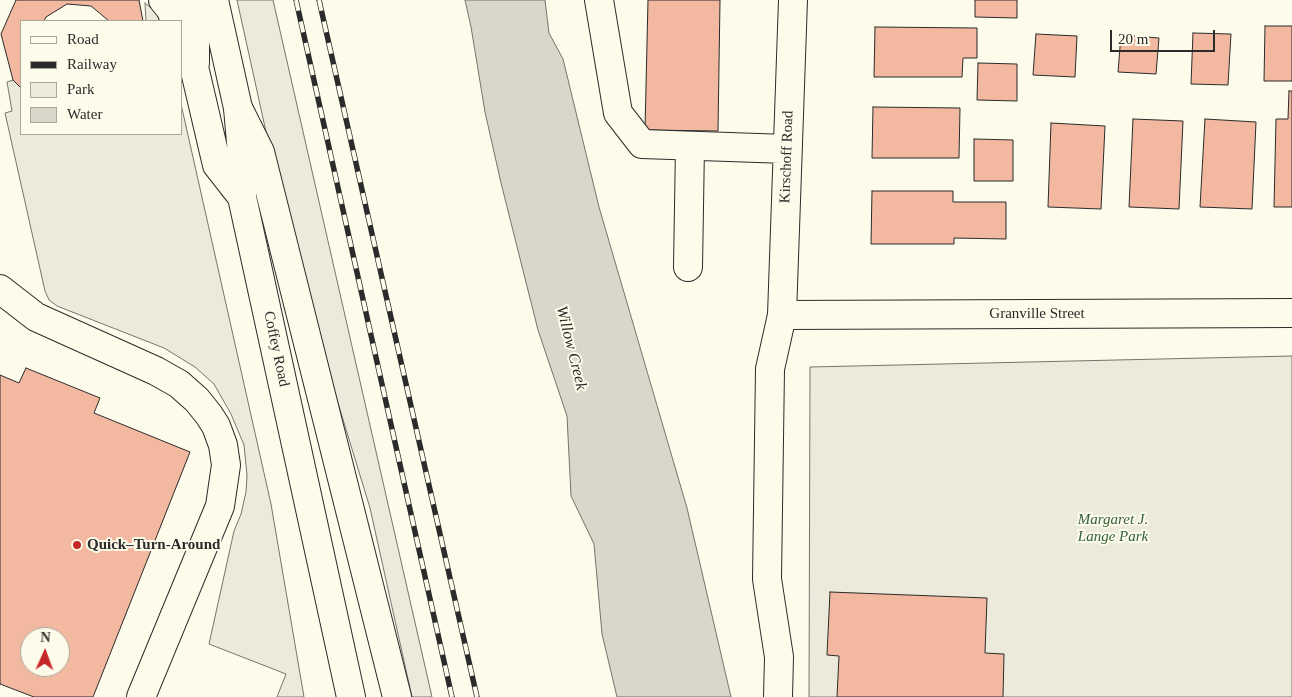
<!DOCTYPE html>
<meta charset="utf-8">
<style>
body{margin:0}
#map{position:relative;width:1292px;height:697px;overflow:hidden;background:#fdfbea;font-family:Georgia,serif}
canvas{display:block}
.legend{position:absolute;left:20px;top:20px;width:162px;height:115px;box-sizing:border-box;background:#fdfbea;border:1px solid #a9a89e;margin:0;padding:6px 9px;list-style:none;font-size:15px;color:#2b2b2b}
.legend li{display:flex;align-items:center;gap:10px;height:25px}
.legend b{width:25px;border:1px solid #a9a89e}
.north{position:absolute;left:20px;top:627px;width:50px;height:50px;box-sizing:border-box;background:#fdfbea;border:1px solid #a9a89e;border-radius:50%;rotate:2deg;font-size:14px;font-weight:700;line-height:20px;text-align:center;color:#2b2b2b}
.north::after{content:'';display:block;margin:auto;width:18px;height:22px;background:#c62828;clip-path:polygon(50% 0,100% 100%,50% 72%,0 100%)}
.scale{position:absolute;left:1110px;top:30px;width:105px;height:22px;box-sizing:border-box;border:2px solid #2b2b2b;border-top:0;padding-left:6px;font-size:15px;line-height:18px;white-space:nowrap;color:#2b2b2b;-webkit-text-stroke:4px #fdfbea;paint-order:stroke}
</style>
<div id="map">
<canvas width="1292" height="697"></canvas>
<ul class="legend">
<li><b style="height:6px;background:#fdfbea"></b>Road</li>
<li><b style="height:6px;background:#2b2b2b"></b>Railway</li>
<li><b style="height:14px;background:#ecebdb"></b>Park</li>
<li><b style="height:14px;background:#d8d7c9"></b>Water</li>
</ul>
<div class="north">N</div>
<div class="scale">20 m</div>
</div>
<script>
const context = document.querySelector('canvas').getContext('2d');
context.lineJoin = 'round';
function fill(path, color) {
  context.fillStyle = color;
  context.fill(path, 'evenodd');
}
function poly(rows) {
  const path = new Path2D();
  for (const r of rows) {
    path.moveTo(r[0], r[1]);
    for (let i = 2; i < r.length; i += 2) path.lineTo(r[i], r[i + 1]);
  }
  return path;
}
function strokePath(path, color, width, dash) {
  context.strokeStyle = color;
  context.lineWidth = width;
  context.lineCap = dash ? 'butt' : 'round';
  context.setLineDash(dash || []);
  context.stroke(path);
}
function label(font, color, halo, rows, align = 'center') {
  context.font = font + ' Georgia,serif';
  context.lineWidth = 4;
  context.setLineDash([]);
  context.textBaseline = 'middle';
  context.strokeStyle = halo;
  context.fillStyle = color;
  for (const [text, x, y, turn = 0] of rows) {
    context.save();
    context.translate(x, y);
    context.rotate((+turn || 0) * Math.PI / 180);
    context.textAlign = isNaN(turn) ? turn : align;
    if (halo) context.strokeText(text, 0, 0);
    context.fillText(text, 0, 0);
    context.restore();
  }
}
const green = poly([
 [237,0,273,0,432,697,412,697,370,508,294,259,237,0],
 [145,3,155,11,161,21,146,21,145,3],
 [13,80,21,88,21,134,181,134,181,104,271,504,304,697,277,697,286,674,209,644,234,531,241,514,246,492,247,475,244,445,231,414,214,384,195,367,164,348,57,306,49,300,45,291,5,113,12,111,7,82,13,80],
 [1292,356,1292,697,809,697,810,367,1292,356]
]);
const water = poly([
 [465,0,545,0,549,33,563,59,599,207,687,508,731,697,617,697,602,634,594,544,571,496,567,416,538,330,501,183,485,112,471,27,465,0]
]);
const building = poly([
 [16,0,139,0,143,21,109,21,91,6,67,4,46,17,44,21,21,21,21,88,13,80,1,34,16,0],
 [648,0,720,0,718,131,645,130,648,0],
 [975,0,1017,0,1017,18,975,17,975,0],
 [1265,26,1292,26,1292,81,1264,81,1265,26],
 [875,27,977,28,977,58,963,58,962,77,874,77,875,27],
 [1193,33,1231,34,1228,85,1191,84,1193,33],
 [1036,34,1077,36,1075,77,1033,75,1036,34],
 [1121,35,1159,38,1156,74,1118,72,1121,35],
 [978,63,1017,64,1017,101,977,100,978,63],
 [1289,91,1292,91,1292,207,1274,207,1276,119,1288,119,1289,91],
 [873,107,960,108,959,158,872,158,873,107],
 [1133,119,1183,121,1179,209,1129,207,1133,119],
 [1205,119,1256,122,1252,209,1200,207,1205,119],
 [1051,123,1105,126,1101,209,1048,207,1051,123],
 [974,139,1013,140,1013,181,974,181,974,139],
 [872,191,953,191,953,202,1006,202,1006,239,954,238,954,244,871,244,872,191],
 [26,368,100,398,94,413,190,452,93,697,34,697,0,684,0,375,19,383,26,368],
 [30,637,60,637,60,667,30,667,30,637],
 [830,592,987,598,985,653,1004,654,1003,697,837,697,839,656,827,655,830,592]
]);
const minor = poly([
 [163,0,171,10,175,21],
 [189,0,195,31,195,63],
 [214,0,238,108,242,154,242,197,351,697],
 [599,0,618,113,642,144,787,149],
 [181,39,195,71,217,165,242,197],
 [688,267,690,146],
 [0,289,36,317,156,371,179,384,197,400,209,415,216,426,223,445,226,465,220,506,141,697],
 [782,315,1292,313],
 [778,697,779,657,767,579,770,369,782,315,793,0]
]);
const major = poly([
 [238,108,260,152,397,697]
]);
const rail = poly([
 [296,0,452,697],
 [319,0,477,697]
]);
const markers = [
 [77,545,5,"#c62828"]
];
const streetNames = [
 ["Kirschoff Road",787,157,-88],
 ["Granville Street",1037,314],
 ["Coffey Road",276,349,78]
];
const parkNames = [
 ["Margaret J.",1113,520],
 ["Lange Park",1113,537]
];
const poiNames = [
 ["Quick–Turn-Around",87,545]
];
const waterNames = [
 ["Willow Creek",571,348,76]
];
fill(green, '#ecebdb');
strokePath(green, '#74746e', 1);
fill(water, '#d8d7c9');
strokePath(water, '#74746e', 1);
fill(building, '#f2b8a0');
strokePath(building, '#2b2b2b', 1);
strokePath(minor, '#2b2b2b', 30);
strokePath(major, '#2b2b2b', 30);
strokePath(minor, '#fdfbea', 28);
strokePath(major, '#fdfbea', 28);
strokePath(rail, '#2b2b2b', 5.5);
strokePath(rail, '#fdfbea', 4, [11]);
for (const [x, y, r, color] of markers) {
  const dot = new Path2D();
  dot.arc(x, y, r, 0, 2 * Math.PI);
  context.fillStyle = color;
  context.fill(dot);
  strokePath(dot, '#fdfbea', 2);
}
label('15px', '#2b2b2b', '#fdfbea', streetNames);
label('italic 15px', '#34623c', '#fdfbea', parkNames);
label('bold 15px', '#2b2b2b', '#fdfbea', poiNames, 'left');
label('italic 16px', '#2b2b2b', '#fdfbea', waterNames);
</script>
